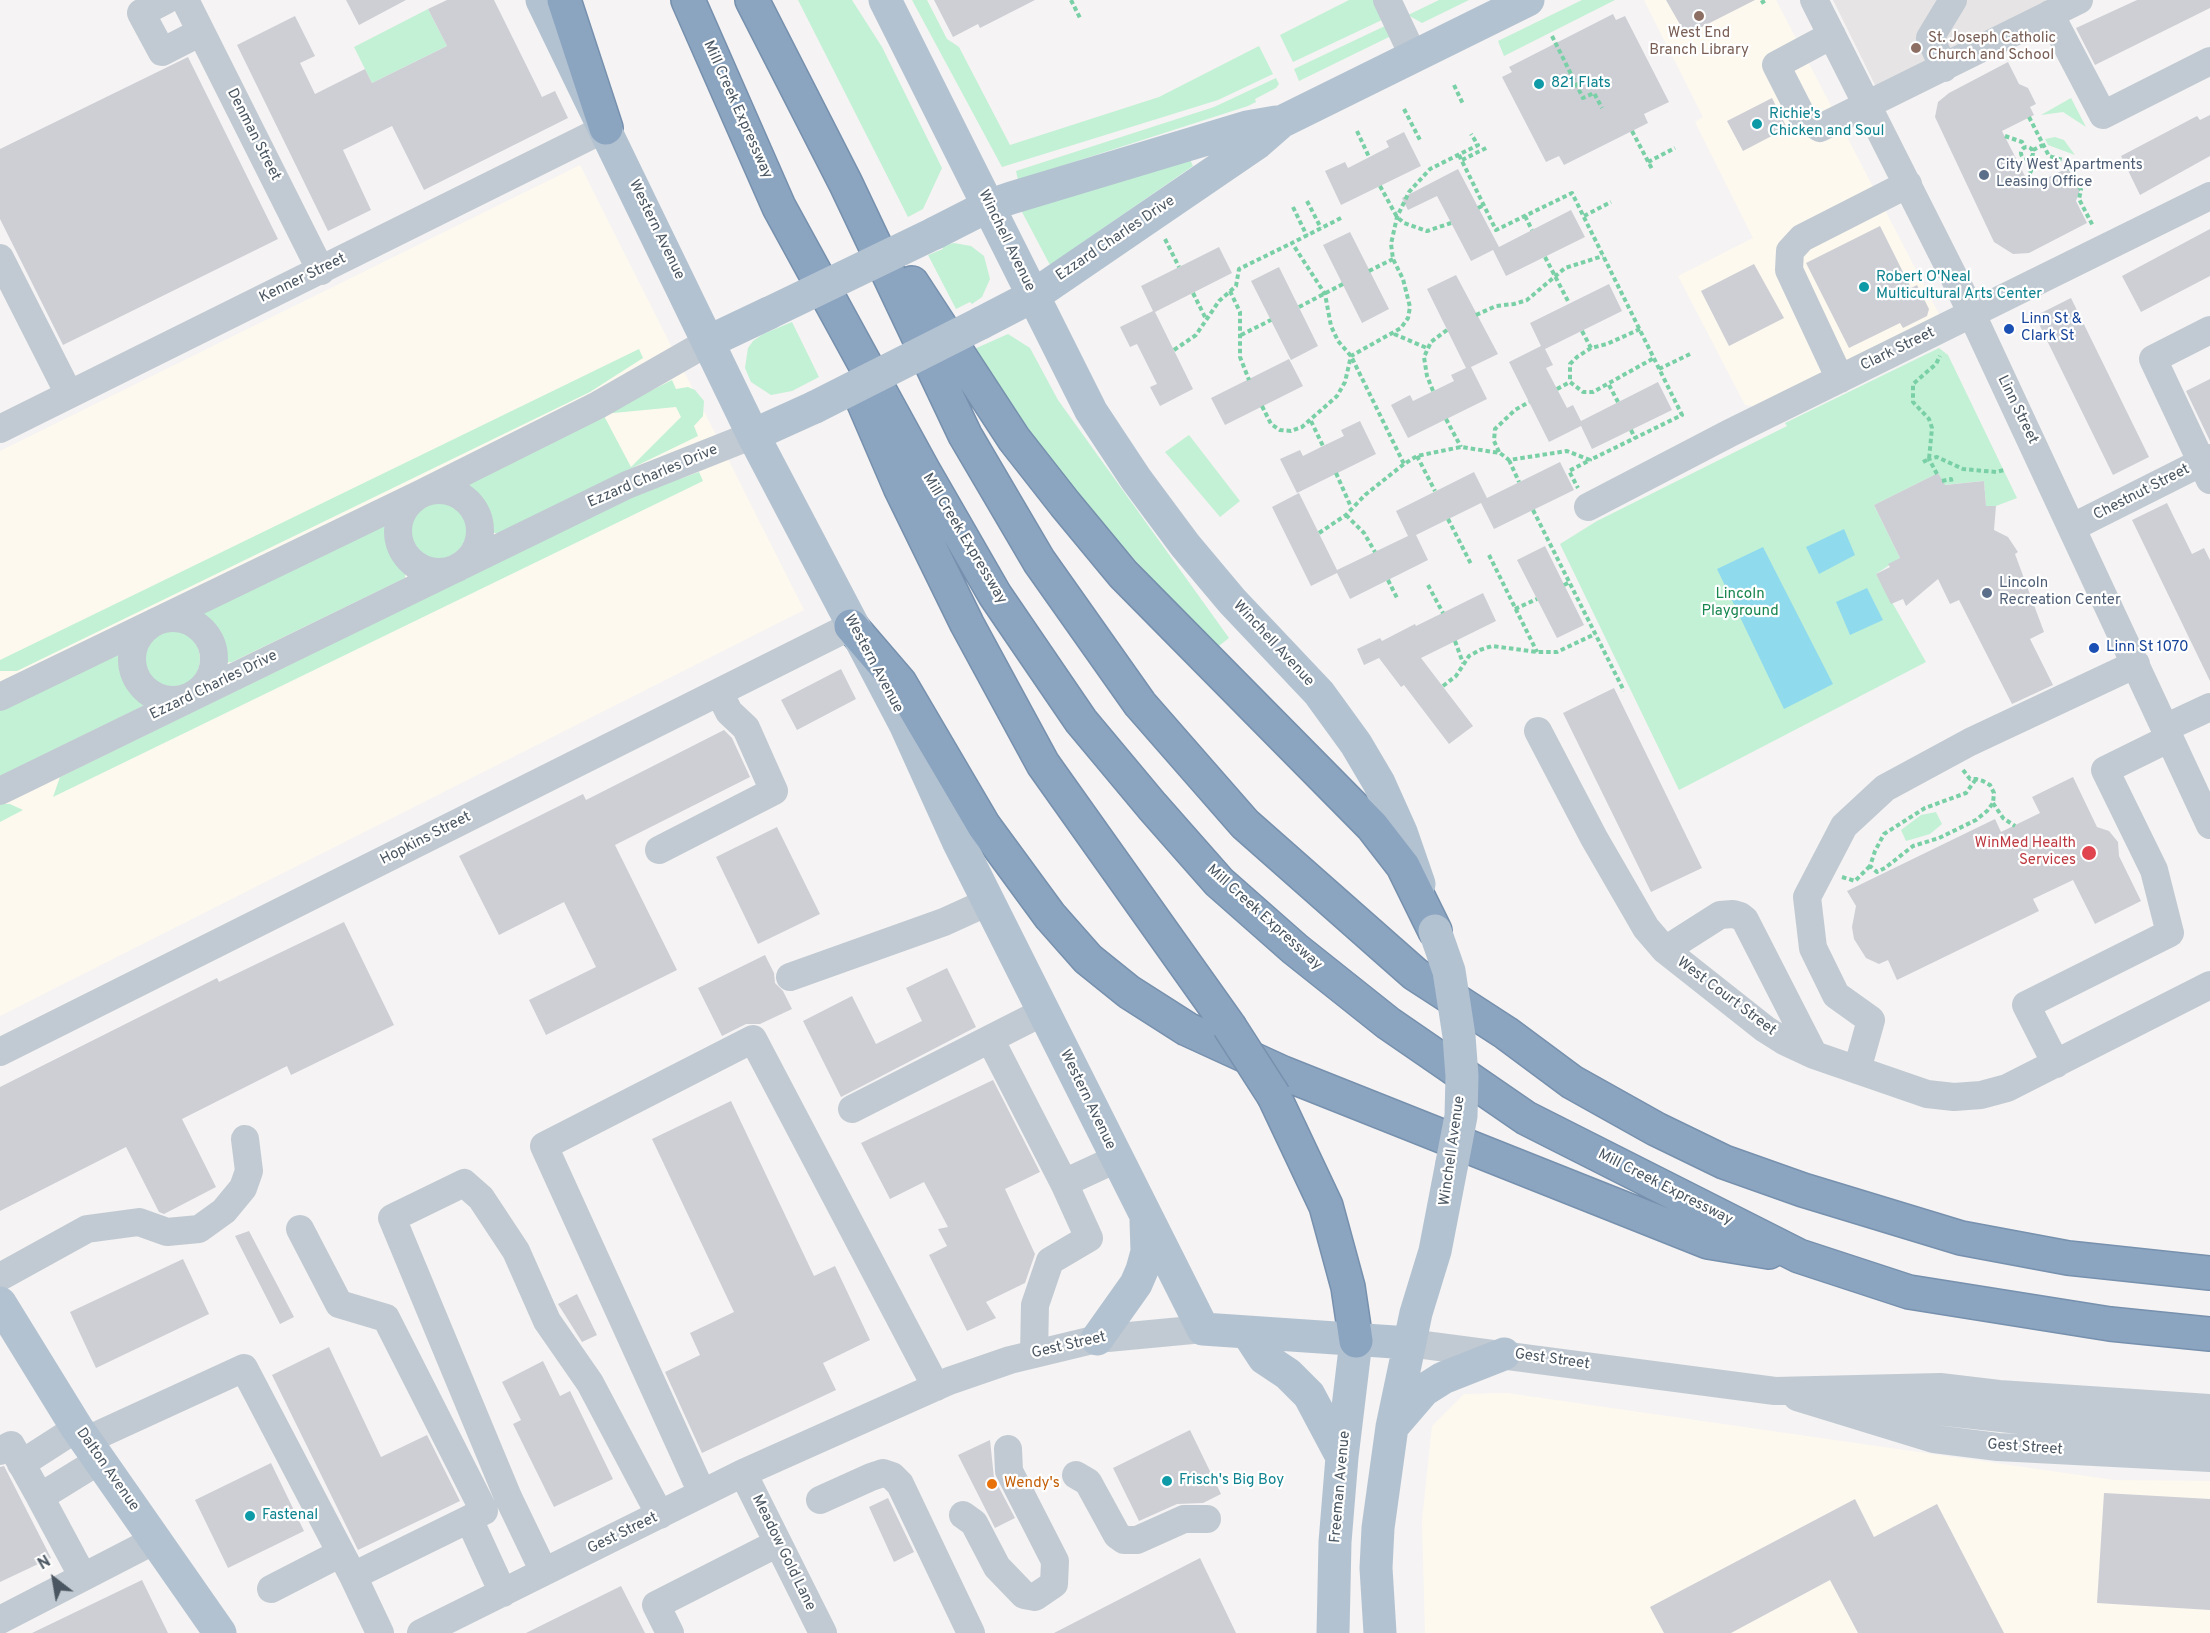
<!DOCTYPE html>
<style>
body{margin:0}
#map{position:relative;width:2210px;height:1633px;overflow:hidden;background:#f5f3f3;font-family:Overpass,sans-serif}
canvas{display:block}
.north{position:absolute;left:24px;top:1549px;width:60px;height:60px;-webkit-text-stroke:4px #fff;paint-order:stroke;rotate:329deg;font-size:16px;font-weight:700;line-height:24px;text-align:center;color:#4a5661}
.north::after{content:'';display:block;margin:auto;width:21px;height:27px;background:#4a5661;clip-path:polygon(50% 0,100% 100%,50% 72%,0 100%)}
</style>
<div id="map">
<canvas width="2210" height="1633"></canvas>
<div class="north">N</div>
</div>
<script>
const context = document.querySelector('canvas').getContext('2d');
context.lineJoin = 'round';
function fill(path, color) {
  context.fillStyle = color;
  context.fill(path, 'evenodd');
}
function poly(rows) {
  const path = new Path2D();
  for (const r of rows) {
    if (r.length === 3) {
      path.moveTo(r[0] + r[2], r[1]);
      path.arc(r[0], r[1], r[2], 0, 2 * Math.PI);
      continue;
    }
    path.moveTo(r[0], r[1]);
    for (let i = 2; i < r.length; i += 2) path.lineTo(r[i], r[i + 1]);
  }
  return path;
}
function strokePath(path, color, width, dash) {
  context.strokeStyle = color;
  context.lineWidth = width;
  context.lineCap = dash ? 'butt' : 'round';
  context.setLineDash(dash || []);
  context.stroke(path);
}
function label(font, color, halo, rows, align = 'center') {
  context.font = font + ' Overpass,sans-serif';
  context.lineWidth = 4.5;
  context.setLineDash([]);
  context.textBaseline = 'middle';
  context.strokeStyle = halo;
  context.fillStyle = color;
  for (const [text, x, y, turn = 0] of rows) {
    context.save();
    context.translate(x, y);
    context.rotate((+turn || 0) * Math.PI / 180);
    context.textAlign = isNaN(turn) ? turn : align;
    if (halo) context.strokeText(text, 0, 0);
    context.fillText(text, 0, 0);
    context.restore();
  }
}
const commercial = poly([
 [1644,0,1776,0,1941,318,1763,408,1745,405,1678,276,1753,238,1695,122,1703,117],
 [580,165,804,610,0,1016,0,451],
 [1507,1393,2114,1480,2210,1481,2210,1633,1425,1633,1422,1521,1432,1426,1464,1394]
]);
const education = poly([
 [1833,0,2071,0,1881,97]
]);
const green = poly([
 [798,0,852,0,882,47,942,168,923,209,908,217],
 [912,0,927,0,947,39,959,47,1010,145,1159,97,1259,46,1273,74,1218,100,1002,167],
 [1349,0,1377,0,1384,19,1293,62,1280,35],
 [1439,0,1469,0,1422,23,1408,15],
 [1582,0,1615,0,1504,56,1498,41],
 [428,9,447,46,372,83,354,47],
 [1387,25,1391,36,1299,81,1294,69],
 [1276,78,1279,84,1276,88,1255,99,1256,102,1248,106,1018,180,1016,171,1214,107],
 [2071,98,2086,127,2063,112,2041,115],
 [2055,137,2064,140,2075,155,2048,145,2045,139],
 [1189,157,1193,166,1050,265,1021,210],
 [954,243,971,246,984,256,990,279,982,297,972,304,970,302,956,309,928,255,943,249,942,246],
 [792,322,819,377,792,391,771,395,751,382,745,368,748,348,753,341,763,334],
 [1008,334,1030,348,1058,400,1229,638,1215,649,1056,472,972,350],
 [1939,348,1948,355,2017,498,1996,506,1986,506,1984,481,1944,485,1938,473,1874,505,1900,558,1876,574,1926,662,1679,790,1560,544,1597,521,1787,426,1785,423],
 [639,349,643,358,590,392,17,671,0,671,0,660],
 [672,380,676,389,688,387,695,390,704,401,703,416,694,426,698,436,498,533,490,533,487,530,482,507,467,484],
 [676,407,681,417,631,467,603,414],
 [1189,435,1240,501,1220,517,1165,452],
 [699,472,703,481,53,797,60,777,640,493],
 [437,529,30],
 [383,524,392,550,406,569,405,578,232,662,224,663,220,659,215,637,200,614],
 [170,659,30],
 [118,652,125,658,126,673,143,697,143,706,0,776,0,708],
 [0,804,10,804,23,810,0,822],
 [1936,812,1942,824,1930,834,1906,841,1901,830,1921,815]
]);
const water = poly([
 [1844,529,1855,555,1819,574,1806,547],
 [1763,547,1833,684,1784,709,1717,569],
 [1867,588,1883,620,1850,635,1836,602]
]);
const building = poly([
 [346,0,406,0,359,25],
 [447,0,494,0,542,97,555,91,568,118,424,190,392,126,343,150,371,210,328,231,237,45,295,16,315,56,300,63,315,94,365,69,372,83,447,46,428,9],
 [934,0,1035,0,980,28,978,24,953,37],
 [1666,0,1755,0,1686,35],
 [2137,0,2210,0,2210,8,2095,65,2076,28],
 [1613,14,1616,20,1625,16,1669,102,1644,114,1648,123,1564,165,1559,156,1546,162,1502,77,1512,72,1509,67],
 [188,57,278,239,63,345,0,219,0,149],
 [2008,62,2019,84,2028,88,2036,104,2030,107,2034,115,2002,131,2030,186,2068,168,2080,190,2076,201,2087,223,2029,253,2013,254,1994,242,1935,117,1938,102,1949,93],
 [1772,98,1787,128,1743,151,1727,121],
 [2210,115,2210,156,2140,195,2121,156,2197,116,2200,120],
 [1404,132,1421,166,1341,205,1325,171,1345,162,1348,168,1389,147,1386,141],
 [1458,169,1499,247,1571,210,1585,237,1506,276,1493,250,1471,261,1437,196,1408,210,1402,198],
 [1880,226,1911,288,1917,285,1929,309,1927,316,1903,328,1900,323,1849,348,1806,263],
 [2210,229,2210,276,2141,312,2122,276],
 [1350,232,1389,309,1362,323,1323,245],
 [1219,247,1232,273,1155,312,1193,389,1160,406,1150,387,1157,384,1137,344,1130,347,1120,327,1153,311,1141,286],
 [1754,264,1784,318,1729,346,1701,291],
 [1279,267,1318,346,1291,360,1251,281],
 [1456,275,1498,354,1471,367,1487,399,1408,438,1391,405,1410,395,1413,401,1454,381,1451,375,1466,368,1427,289],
 [1609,284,1622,311,1545,349,1553,365,1546,368,1567,408,1573,405,1581,421,1658,382,1672,410,1592,449,1581,426,1549,442,1509,362,1541,346,1530,323],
 [2071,298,2149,457,2113,475,2035,316],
 [1289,359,1303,386,1225,425,1211,398],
 [2210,379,2210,441,2186,391],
 [1360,421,1376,454,1297,493,1280,459,1300,450,1303,456,1323,446,1344,436,1341,430],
 [1560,462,1574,490,1494,529,1481,503,1416,535,1428,560,1350,599,1337,573,1311,586,1272,507,1299,493,1337,570,1408,536,1396,511,1474,472,1487,498],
 [1938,473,1945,485,1984,481,1986,506,1996,506,1994,530,2008,537,2018,552,2015,554,2044,632,2030,639,2053,685,2012,704,1959,600,1950,604,1938,579,1906,606,1903,599,1891,604,1876,574,1890,567,1888,564,1900,558,1874,505],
 [2167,503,2192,554,2204,548,2210,560,2210,681,2132,520],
 [1545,546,1584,625,1557,638,1517,560],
 [1483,593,1496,621,1421,658,1473,726,1449,744,1404,685,1401,687,1379,658,1364,665,1357,649,1380,638,1382,641,1415,624,1416,626],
 [841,669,856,699,797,730,781,700],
 [1614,688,1702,868,1651,892,1563,713],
 [724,730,732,738,750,777,615,845,677,970,546,1035,529,1000,596,967,564,902,499,935,459,856,583,794,586,800],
 [2073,777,2097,827,2109,831,2118,842,2119,856,2141,901,2095,924,2073,880,2033,899,2039,911,1897,980,1888,960,1879,964,1866,958,1854,939,1852,927,1856,906,1847,891,1995,819,2001,832,2040,813,2032,797],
 [777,827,820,914,758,944,716,857],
 [344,922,394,1025,291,1075,287,1066,182,1119,216,1187,164,1214,159,1212,126,1147,0,1211,0,1087,217,978,219,982],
 [765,955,774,973,775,983,783,991,792,1009,760,1024,746,1024,722,1036,698,988],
 [947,968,976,1027,841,1097,803,1021,852,996,876,1044,922,1021,906,988],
 [993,1080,1040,1172,1005,1189,1035,1254,1025,1283,986,1302,996,1318,967,1331,929,1255,947,1246,938,1229,948,1227,924,1182,890,1199,861,1143],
 [731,1101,814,1276,835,1266,870,1340,823,1363,836,1390,702,1453,665,1372,700,1355,690,1333,734,1312,652,1139],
 [249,1231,294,1317,280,1324,235,1236],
 [183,1259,209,1314,96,1368,70,1312],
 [577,1294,597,1335,582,1342,558,1304],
 [329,1347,381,1457,427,1435,460,1501,358,1550,272,1375],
 [543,1361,560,1396,570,1391,613,1479,554,1507,513,1424,521,1420,502,1382],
 [1190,1430,1221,1494,1203,1503,1177,1504,1139,1521,1113,1468],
 [990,1440,994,1478,1015,1518,995,1528,958,1455],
 [271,1463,304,1531,228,1568,195,1500],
 [4,1466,51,1558,0,1582,0,1467],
 [2104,1493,2210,1499,2210,1610,2097,1603],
 [888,1498,914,1552,894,1562,869,1507],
 [1855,1499,1874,1537,1937,1504,2004,1633,1858,1633,1830,1580,1731,1633,1664,1633,1650,1607],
 [1200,1558,1236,1633,1054,1633],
 [142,1580,168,1633,32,1633],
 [621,1586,645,1633,526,1633]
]);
const path = poly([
 [1071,0,1080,18],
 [1761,3,1766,0],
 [1552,36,1583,98,1594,93,1602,108],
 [1454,85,1463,104],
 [1404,109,1421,142],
 [2029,117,2049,156,2066,161,2081,190,2079,199,2093,226],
 [1357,131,1369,157],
 [1632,131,1652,169],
 [2005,136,2022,142,2025,147],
 [2027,153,6],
 [2033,150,2043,145],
 [1459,155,1496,230,1572,193,1682,415,1590,460],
 [1462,160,1488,147],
 [1648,162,1675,148],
 [2027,180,2034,164,2030,158],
 [1380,186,1397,217,1404,223,1427,231,1451,223],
 [1307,201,1321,228],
 [1293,207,1307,236],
 [1478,208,1484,205],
 [1525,216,1532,230],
 [1584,216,1611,202],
 [1341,218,1292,243,1325,294,1331,326,1338,341,1351,356,1404,464,1417,456,1461,447,1500,453,1509,460,1567,451,1590,460,1569,471,1578,488],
 [1165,239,1179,267],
 [1545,257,1569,303],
 [1369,271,1393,259],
 [1230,291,1240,312,1240,357,1249,380],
 [1193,293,1206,319],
 [1299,307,1343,284],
 [1476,315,1496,306,1514,304,1527,300,1565,268,1603,256],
 [1640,329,1607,344,1591,348,1577,357,1570,364,1570,382,1583,392,1593,392,1654,358],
 [1582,331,1591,348],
 [1394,334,1427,348],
 [1241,335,1271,320],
 [1174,350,1196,335,1219,301,1236,286,1239,269,1292,243],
 [1659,369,1690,354],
 [1609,385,1618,402],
 [1557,389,1570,382],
 [1433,391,1427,376,1424,357,1431,342,1447,330],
 [1262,406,1271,424,1280,430,1291,431,1302,427,1337,396,1345,382,1351,356,1401,328,1408,318,1410,307,1403,279,1393,259,1391,244,1397,217,1409,192,1430,169,1478,145,1471,134],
 [1446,419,1461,447],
 [1311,421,1323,446],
 [1631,430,1635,438],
 [1499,452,1494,441,1495,429,1515,410,1529,402],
 [1417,456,1435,491],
 [1509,460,1519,482],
 [1923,462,1929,459,1932,428,1929,419,1913,402,1913,384,1936,364,1940,356],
 [1336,473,1351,507],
 [1937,474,1929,459,1937,457,1963,469,1996,472,2004,470],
 [1942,481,1951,479,1952,484],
 [1533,510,1624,691],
 [1346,515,1364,533,1375,552],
 [1448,519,1471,564],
 [1319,533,1346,515,1365,495,1404,464],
 [1489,555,1537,652],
 [1388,580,1398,600],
 [1428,585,1443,613],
 [1564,585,1570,582],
 [1515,609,1537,599],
 [1455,641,1463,663],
 [1443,686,1456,676,1469,656,1480,650,1492,646,1537,652,1557,652,1595,634],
 [1963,770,1970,779,1976,779,1983,781,1990,785,1994,793,1993,803,1987,811,1976,820,1939,838,1913,846,1885,868,1877,872,1870,866,1875,851,1884,834,1925,808,1966,793,1976,779],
 [1993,803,2003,818,2015,826],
 [1842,877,1855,881,1870,866]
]);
const minor = poly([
 [166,0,141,13,162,52,201,32],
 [185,0,321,271],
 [1387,0,1413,55],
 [1814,0,1962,293,2210,825],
 [2050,14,2103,115,2210,61],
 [1832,35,1776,65,1802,116,1820,128,2079,0],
 [1944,68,1930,38,1953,0],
 [0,258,69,394],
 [2210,330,2153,359,2210,480],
 [1840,379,1789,270,1790,251,1802,238,1908,184],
 [0,429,606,128],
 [439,531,41],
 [1588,507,1730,433,2210,196],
 [2073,527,2210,458],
 [173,659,41],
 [0,697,422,493,598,405,710,341],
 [2165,728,2210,707],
 [1538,731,1594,838,1646,928,1665,950],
 [0,791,627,485,753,435],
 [659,850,774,791,746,728,729,712,719,692],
 [790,977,944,922,988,902],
 [990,1039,1064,1183,1089,1238,1050,1261,1035,1305,1034,1354],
 [0,1052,851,626],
 [1814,1055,1745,920,1740,916,1733,914,1720,915,1665,950,1765,1029,1784,1041,1814,1055,1927,1094,1954,1097,1981,1095,2007,1088,2210,985],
 [2056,1064,2026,1005,2170,933,2154,870,2105,770,2170,738],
 [1857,1070,1871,1020,1836,995,1813,948,1807,897,1844,826,1885,788,1970,742,2136,664],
 [852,1109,1043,1012],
 [1064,1183,1116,1159],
 [300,1229,339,1304,386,1318,484,1511,469,1519],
 [0,1277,87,1229,139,1222,167,1232,199,1229,224,1211,243,1188,249,1171,245,1139],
 [1409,1343,1775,1391,1940,1387,1999,1394,2210,1408],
 [1797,1397,1934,1439,1998,1447,2210,1458],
 [1864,1403,2083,1427,2210,1432],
 [87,1440,244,1368,353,1576],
 [0,1451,11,1445,40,1497],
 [21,1464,77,1428],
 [743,1473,823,1633],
 [1076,1475,1088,1482,1117,1535,1124,1540,1137,1540,1184,1519,1207,1519],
 [702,1493,544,1146,753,1039,936,1387],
 [820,1500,871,1477,883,1473,892,1476,900,1484,971,1633],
 [963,1515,974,1523,997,1567,1024,1595,1035,1597,1054,1584,1055,1561,1009,1471,1008,1449],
 [544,1572,508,1497,392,1218,464,1183,481,1198,516,1251,547,1321,590,1383,660,1515],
 [83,1577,40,1497,100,1460],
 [271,1589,341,1553],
 [0,1620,155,1540],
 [380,1633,353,1576,469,1519,503,1593],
 [421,1633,743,1473,949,1381,1010,1360,1097,1339,1203,1329],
 [670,1633,656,1605,778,1543]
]);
const major = poly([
 [542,0,753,435,905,724,958,841,1203,1329,1409,1343],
 [885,0,1091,411,1136,479,1185,545,1232,601,1319,693,1356,744,1379,783,1401,832,1419,884],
 [935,233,988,206,1011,198,1247,127,1276,122],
 [981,323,1033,296,1257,143,1281,122,1528,0],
 [710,341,769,313],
 [753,435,815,407],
 [0,1303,77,1428,220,1633],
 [1247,1332,1264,1358,1288,1374,1309,1395,1342,1457],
 [1097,1339,1136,1284,1142,1270,1147,1252,1146,1221],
 [1393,1426,1424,1390,1443,1378,1504,1354],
 [1333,1633,1335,1542,1342,1457,1356,1341],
 [1380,1633,1376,1568,1378,1528,1392,1427,1416,1313,1435,1251,1452,1163]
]);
const highway = poly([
 [564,0,606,128],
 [688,0,779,207,923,470,995,595,1081,721,1152,806,1219,882,1295,949,1388,1023,1526,1118,1799,1256,1909,1292,2110,1324,2210,1334],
 [752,0,846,184,965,435,1039,561,1140,704,1245,824,1415,974,1506,1033,1572,1082,1656,1129,1724,1162,1803,1190,1961,1238,2068,1258,2210,1273],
 [912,283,1014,439,1065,504,1123,574,1372,826,1403,866,1435,931],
 [860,394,900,487,967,624,1043,764,1229,1026],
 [851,626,900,683,984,826,1050,916,1088,959,1129,992,1187,1029,1283,1073,1708,1242,1769,1252],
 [1274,1096,1326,1206,1348,1287,1356,1341]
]);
const majorBridge = poly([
 [769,313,935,233],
 [815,407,981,323],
 [1435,931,1449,971,1459,1036,1462,1076,1461,1116,1452,1163]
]);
const highwayBridge = poly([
 [1229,1026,1274,1096]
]);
const markers = [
 [1699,16,6,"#8d6e63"],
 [1916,48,6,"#8d6e63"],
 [1539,84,6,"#0f9aa8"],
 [1757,124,6,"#0f9aa8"],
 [1984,175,6,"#5c6f8a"],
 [1864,287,6,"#0f9aa8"],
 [2009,329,6,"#1a4fb4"],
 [1987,593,6,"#5c6f8a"],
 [2094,648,6,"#1a4fb4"],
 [2089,853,8,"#e0444e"],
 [1167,1481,6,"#0f9aa8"],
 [992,1484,6,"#e8710a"],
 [250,1516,6,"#0f9aa8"]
];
const educationNames = [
 ["West End",1699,34],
 ["Branch Library",1699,51],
 ["St. Joseph Catholic",1928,39,"left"],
 ["Church and School",1928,56,"left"]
];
const cultureNames = [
 ["821 Flats",1551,84],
 ["Richie's",1769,115],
 ["Chicken and Soul",1769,132],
 ["Robert O'Neal",1876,278],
 ["Multicultural Arts Center",1876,295],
 ["Frisch's Big Boy",1179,1481],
 ["Fastenal",262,1516]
];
const streetNames = [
 ["Mill Creek Expressway",737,110,66],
 ["Denman Street",253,135,63],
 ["Western Avenue",656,230,64],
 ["Ezzard Charles Drive",1116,239,-34],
 ["Winchell Avenue",1006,241,64],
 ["Kenner Street",303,279,-26],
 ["Clark Street",1898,350,-26],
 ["Linn Street",2017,410,64],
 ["Ezzard Charles Drive",653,477,-23],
 ["Chestnut Street",2142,493,-27],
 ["Mill Creek Expressway",964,539,59],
 ["Winchell Avenue",1273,644,47],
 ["Western Avenue",873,664,62],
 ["Ezzard Charles Drive",214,686,-26],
 ["Hopkins Street",426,839,-27],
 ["Mill Creek Expressway",1264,918,42],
 ["West Court Street",1726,997,37],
 ["Western Avenue",1087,1100,64],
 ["Winchell Avenue",1453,1151,-82],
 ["Mill Creek Expressway",1665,1188,27],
 ["Gest Street",1069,1346,-13],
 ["Gest Street",1552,1360,8],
 ["Gest Street",2025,1448,4],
 ["Dalton Avenue",107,1470,55],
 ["Freeman Avenue",1341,1487,-85],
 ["Gest Street",623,1534,-26],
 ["Meadow Gold Lane",783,1553,64]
];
const serviceNames = [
 ["City West Apartments",1996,166],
 ["Leasing Office",1996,183],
 ["Lincoln",1999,584],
 ["Recreation Center",1999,601]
];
const transitNames = [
 ["Linn St &",2021,320],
 ["Clark St",2021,337],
 ["Linn St 1070",2106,648]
];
const parkNames = [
 ["Lincoln",1740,595],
 ["Playground",1740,612]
];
const healthNames = [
 ["WinMed Health",2076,844],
 ["Services",2076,861]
];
const foodNames = [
 ["Wendy's",1004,1484]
];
fill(commercial, '#fdf9ef');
fill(education, '#e6e4e5');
fill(green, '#c3f1d5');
fill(water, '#90daee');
fill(building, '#cdcfd5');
strokePath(highway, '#7690ad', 36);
strokePath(path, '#7ad0a6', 4, [4.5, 3]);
strokePath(minor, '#c1cad2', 28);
strokePath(major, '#b3c2d1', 33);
strokePath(highway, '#8ba5c1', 33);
strokePath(highwayBridge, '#7690ad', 36, []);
strokePath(majorBridge, '#b3c2d1', 33);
strokePath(highwayBridge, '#8ba5c1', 33);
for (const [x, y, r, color] of markers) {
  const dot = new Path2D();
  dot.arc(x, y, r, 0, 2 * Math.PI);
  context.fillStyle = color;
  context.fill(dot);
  strokePath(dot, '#fff', 2);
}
label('15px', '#785e54', '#fff', educationNames);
label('15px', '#0d838f', '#fff', cultureNames, 'left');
label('15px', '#4a5661', '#fff', streetNames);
label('15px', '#4e5e75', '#fff', serviceNames, 'left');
label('15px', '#164399', '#fff', transitNames, 'left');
label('15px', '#17864f', '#fff', parkNames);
label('15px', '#be3a42', '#fff', healthNames, 'right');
label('15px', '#c56008', '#fff', foodNames, 'left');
</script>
